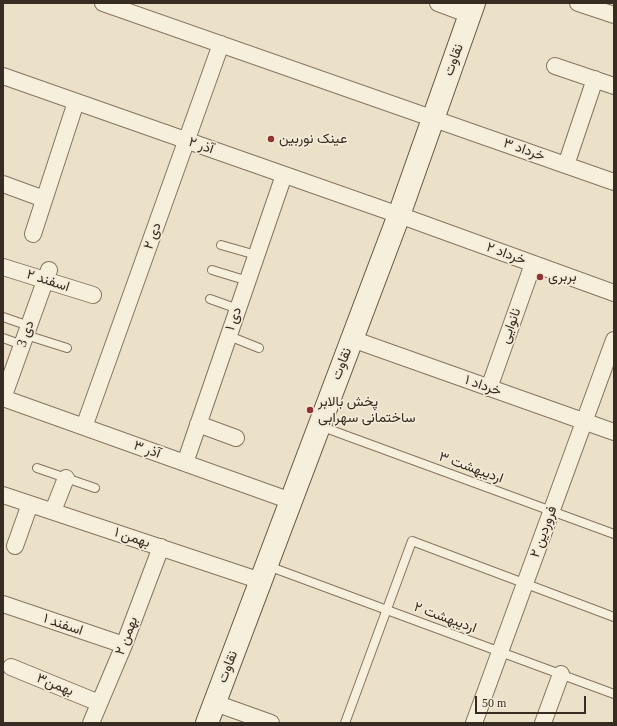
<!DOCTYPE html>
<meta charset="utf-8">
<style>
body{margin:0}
#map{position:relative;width:617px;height:726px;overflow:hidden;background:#ebe1c8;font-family:"Times New Roman",serif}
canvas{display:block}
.frame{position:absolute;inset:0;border:4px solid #372c21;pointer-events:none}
.scale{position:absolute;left:475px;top:696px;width:111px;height:18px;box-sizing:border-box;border:2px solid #372c21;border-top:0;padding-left:5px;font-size:12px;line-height:14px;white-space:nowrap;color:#372c21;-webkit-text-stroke:3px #f3ebd7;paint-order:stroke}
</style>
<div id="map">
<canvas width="617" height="726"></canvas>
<div class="frame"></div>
<div class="scale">50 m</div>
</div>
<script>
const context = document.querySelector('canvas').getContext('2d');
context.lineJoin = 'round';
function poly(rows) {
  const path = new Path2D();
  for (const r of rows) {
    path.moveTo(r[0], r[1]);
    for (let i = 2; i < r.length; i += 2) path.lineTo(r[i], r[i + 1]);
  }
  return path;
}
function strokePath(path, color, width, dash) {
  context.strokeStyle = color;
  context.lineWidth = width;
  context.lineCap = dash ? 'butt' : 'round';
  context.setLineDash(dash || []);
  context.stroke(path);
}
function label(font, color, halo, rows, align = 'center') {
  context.font = font + ' "Times New Roman",Vazirmatn,serif';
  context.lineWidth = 3.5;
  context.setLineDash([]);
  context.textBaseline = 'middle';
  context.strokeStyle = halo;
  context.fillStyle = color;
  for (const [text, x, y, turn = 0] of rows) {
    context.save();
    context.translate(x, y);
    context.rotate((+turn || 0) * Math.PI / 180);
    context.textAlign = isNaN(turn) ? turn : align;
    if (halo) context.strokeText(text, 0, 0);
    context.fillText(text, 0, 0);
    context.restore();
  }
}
const lane = poly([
 [221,245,256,255],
 [212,270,248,281],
 [210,299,238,309],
 [3,317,29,326],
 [26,335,67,348],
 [229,336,259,348],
 [3,338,22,345],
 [320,426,614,534],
 [37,468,95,488],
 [268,566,614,694],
 [345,723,412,541,614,617]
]);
const street = poly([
 [103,3,614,182],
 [438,3,470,15],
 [578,3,614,15],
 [555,66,614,86],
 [3,76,399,215,614,293],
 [566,165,595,79],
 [3,184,44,199],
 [33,234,76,102],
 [3,267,93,295],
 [352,339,614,432],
 [489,388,533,264],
 [3,398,291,501],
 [3,398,49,270],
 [198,424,236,438],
 [84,427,221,44],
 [185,463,284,175],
 [3,495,261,581],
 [53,511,66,478],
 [15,546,30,504],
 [3,604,124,645],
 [11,667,99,703],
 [215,703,271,723],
 [91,723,124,645,161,547],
 [474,723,614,340],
 [543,723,561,674]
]);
const secondary = poly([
 [207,723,399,215,474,3]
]);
const markers = [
 [271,139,4,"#903433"],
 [540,277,4,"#903433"],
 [310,410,4,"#903433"]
];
const streetNames = [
 ["نقاوت",454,60,-70],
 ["آذر ۲",201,146,19],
 ["خرداد ۳",524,150,19],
 ["دی ۲",153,236,-70],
 ["خرداد ۲",506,254,20],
 ["اسفند ۲",48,281,18],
 ["دی ۱",234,319,-71],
 ["نانوایی",511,326,-70],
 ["دی 3",26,334,-71],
 ["نقاوت",342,364,-69],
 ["خرداد ۱",483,386,19],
 ["آذر ۳",147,450,20],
 ["اردیبهشت ۳",471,468,20],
 ["فروردین ۲",544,532,-70],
 ["بهمن ۱",132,538,18],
 ["اردیبهشت ۲",445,618,20],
 ["اسفند ۱",63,625,19],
 ["بهمن ۲",127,636,-69],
 ["نقاوت",228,667,-69],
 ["بهمن۳",55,685,22]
];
const poiNames = [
 ["عینک نوربین",279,139],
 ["بربری",548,277],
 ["پخش بالابر",318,402],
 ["ساختمانی سهرابی",318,418]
];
strokePath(lane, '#86745f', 10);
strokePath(street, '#86745f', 18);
strokePath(secondary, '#685542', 24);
strokePath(lane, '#f6efdb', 8);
strokePath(street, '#f6efdb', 16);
strokePath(secondary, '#f6efdb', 22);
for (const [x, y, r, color] of markers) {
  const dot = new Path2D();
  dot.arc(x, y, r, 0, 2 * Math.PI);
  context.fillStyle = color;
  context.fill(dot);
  strokePath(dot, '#f3ebd7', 1.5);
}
label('14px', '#372c21', '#f3ebd7', streetNames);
label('14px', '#372c21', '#f3ebd7', poiNames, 'left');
</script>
